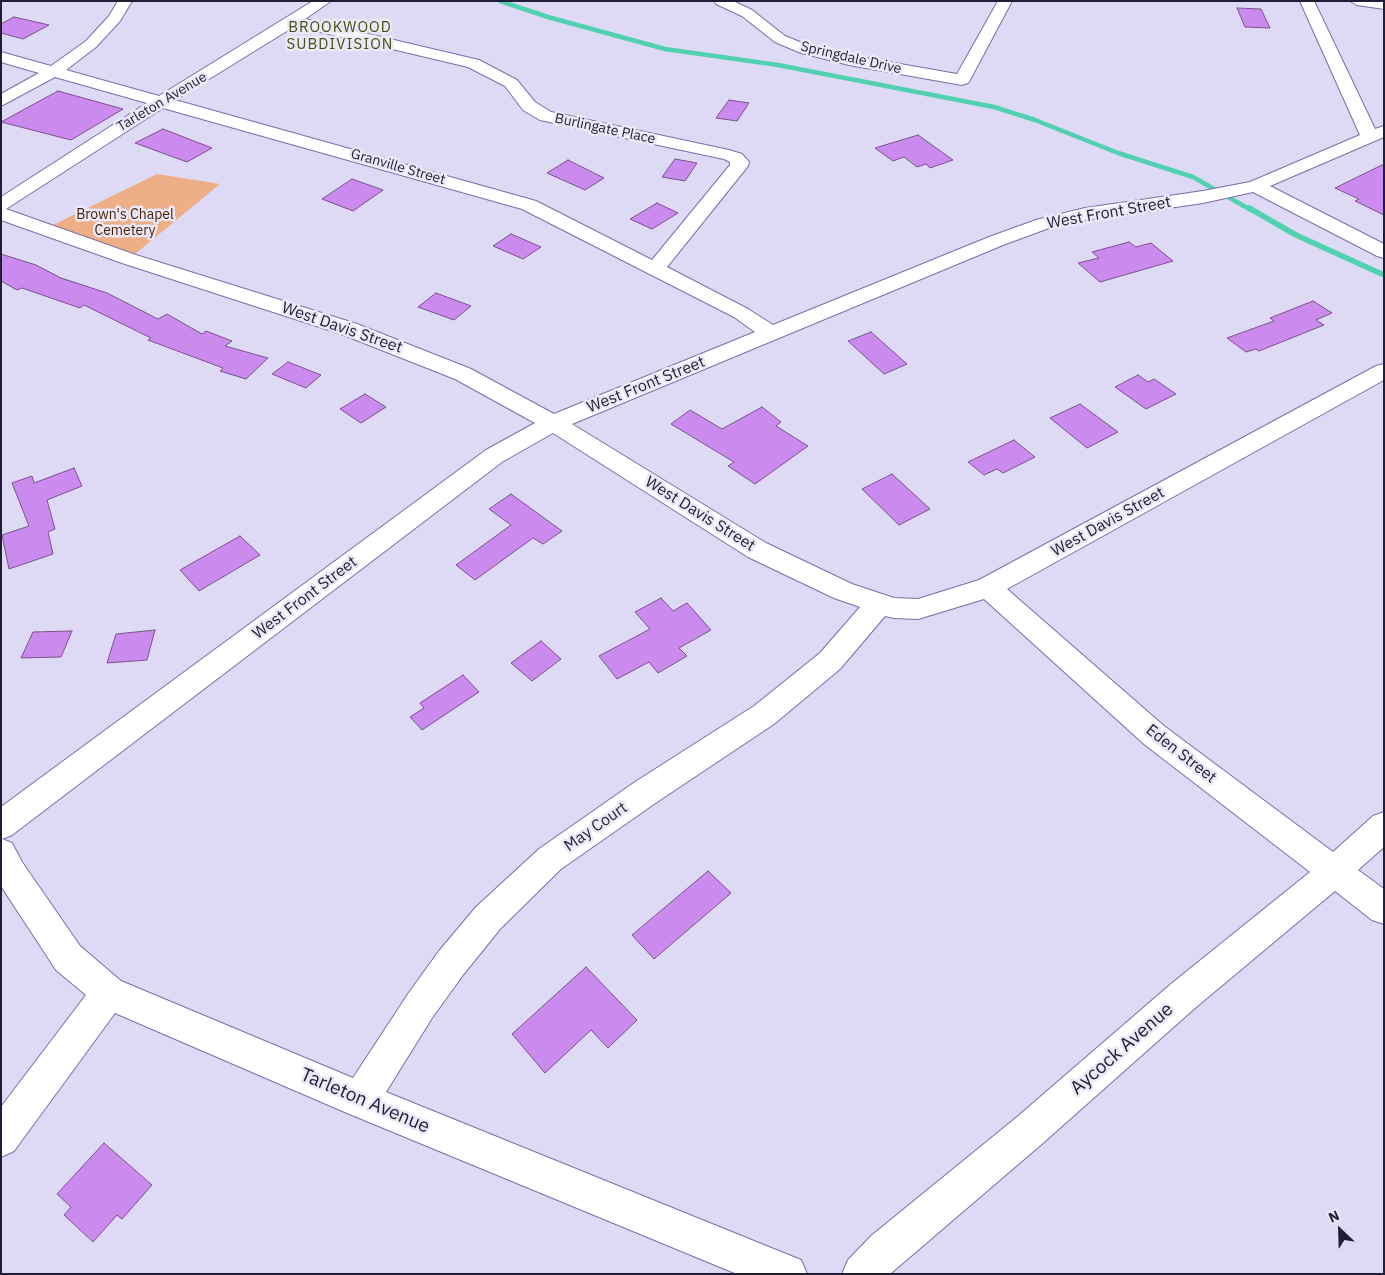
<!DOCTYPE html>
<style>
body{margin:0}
#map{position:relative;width:1385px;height:1275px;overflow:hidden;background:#ded9f5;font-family:"IBM Plex Sans",sans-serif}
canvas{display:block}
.frame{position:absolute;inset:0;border:2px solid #231c36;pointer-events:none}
.north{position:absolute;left:1315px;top:1205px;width:50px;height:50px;-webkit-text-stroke:4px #ebe8f7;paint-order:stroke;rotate:336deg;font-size:14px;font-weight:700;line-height:20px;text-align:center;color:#231c36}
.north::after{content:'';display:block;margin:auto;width:18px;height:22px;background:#231c36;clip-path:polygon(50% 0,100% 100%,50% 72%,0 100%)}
</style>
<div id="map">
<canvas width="1385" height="1275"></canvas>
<div class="frame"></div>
<div class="north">N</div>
</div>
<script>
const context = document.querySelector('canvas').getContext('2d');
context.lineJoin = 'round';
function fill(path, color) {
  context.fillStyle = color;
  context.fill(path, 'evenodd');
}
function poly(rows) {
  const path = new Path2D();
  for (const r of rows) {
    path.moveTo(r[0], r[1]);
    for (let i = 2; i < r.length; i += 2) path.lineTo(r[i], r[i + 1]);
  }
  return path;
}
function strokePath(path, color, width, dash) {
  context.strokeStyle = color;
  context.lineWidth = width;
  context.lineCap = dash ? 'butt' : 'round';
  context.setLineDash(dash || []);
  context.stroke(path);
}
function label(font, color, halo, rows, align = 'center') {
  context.font = font + ' "IBM Plex Sans",sans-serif';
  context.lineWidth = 5;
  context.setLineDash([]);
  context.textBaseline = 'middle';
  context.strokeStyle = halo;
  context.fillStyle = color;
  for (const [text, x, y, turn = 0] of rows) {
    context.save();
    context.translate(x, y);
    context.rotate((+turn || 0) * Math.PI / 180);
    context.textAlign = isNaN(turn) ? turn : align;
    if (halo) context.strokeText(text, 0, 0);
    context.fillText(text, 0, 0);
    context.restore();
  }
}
const green = poly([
 [157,174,220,184,129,259,43,230]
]);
const streamFar1 = poly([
 [500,1,548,17,665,49,778,65,994,107,1035,120,1118,153,1193,177,1251,210]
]);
const stream = poly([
 [1249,208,1296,235,1384,275]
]);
const building = poly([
 [1237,8,1261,9,1270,28,1245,27,1237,8],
 [14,17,49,25,23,39,1,33,1,24,14,17],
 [58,91,123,109,71,140,1,122,58,91],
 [729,100,749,103,737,121,716,118,729,100],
 [163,129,212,148,187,162,135,143,163,129],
 [918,135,953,160,930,168,926,164,917,167,904,157,893,161,875,148,918,135],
 [675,159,697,163,685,181,662,177,675,159],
 [568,160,604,178,585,190,547,173,568,160],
 [1384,164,1384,215,1355,201,1359,199,1335,188,1384,164],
 [352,179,383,190,353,211,322,199,352,179],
 [657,203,678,213,652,229,630,219,657,203],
 [511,234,541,247,523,259,493,246,511,234],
 [1129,242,1136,247,1151,243,1173,261,1100,282,1078,263,1099,258,1092,252,1129,242],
 [1,254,36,265,61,278,107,293,158,319,167,314,202,334,206,331,232,341,225,346,268,358,246,379,220,371,223,368,148,340,151,338,84,305,80,308,22,288,17,290,1,281,1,254],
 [436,293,471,306,454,320,418,307,436,293],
 [1313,301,1332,313,1316,320,1324,325,1259,351,1256,349,1246,352,1227,338,1274,321,1270,318,1313,301],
 [871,332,907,364,884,374,848,341,871,332],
 [288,362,321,375,306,388,272,374,288,362],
 [1138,375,1148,382,1154,379,1176,394,1146,409,1115,387,1138,375],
 [365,394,386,407,361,423,340,409,365,394],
 [1080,404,1118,432,1087,448,1050,418,1080,404],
 [762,407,781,422,776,426,808,446,755,484,728,466,734,462,671,424,690,410,722,429,762,407],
 [1014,440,1035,457,1003,473,997,469,984,475,968,462,1014,440],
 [74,468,82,486,47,500,55,529,48,532,53,554,9,569,2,535,29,526,12,483,32,476,34,483,74,468],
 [892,474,930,509,899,525,862,489,892,474],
 [511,494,562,531,543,544,533,538,475,580,456,565,511,525,489,509,511,494],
 [240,536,260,555,199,591,180,570,240,536],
 [661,598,673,611,687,603,711,630,679,648,687,656,658,673,649,662,617,679,599,656,650,629,635,612,661,598],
 [155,630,147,660,107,663,116,634,155,630],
 [72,631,61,657,21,658,33,632,72,631],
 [541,641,561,659,532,681,511,663,541,641],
 [463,675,479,692,422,730,410,717,424,708,420,703,463,675],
 [708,871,731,893,654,959,632,935,708,871],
 [586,967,637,1020,608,1048,591,1030,545,1073,512,1034,586,967],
 [104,1143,152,1185,122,1219,117,1215,93,1242,64,1215,71,1207,57,1194,104,1143]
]);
const minor = poly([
 [118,1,132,1,120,21,96,47,66,70,159,96,313,1,331,1,305,19,479,60,517,80,535,102,551,112,729,150,742,154,749,162,748,166,667,267,748,309,773,325,989,237,1036,220,1085,208,1203,191,1250,182,1360,135,1300,1,1314,1,1375,129,1384,126,1384,137,1270,186,1384,244,1384,258,1377,256,1253,192,1203,203,1085,220,1049,228,1003,245,572,424,766,543,852,584,894,598,918,599,979,580,1376,366,1384,364,1384,380,1007,589,1164,726,1333,852,1373,816,1384,812,1384,847,1358,870,1384,889,1384,924,1372,920,1335,891,1195,1008,1043,1143,890,1274,842,1274,848,1260,871,1236,1017,1117,1171,984,1310,872,1144,744,984,599,918,619,894,618,885,616,840,669,774,724,657,802,561,869,500,929,463,975,432,1018,386,1092,801,1260,807,1274,737,1274,347,1113,115,1013,14,1151,1,1157,1,1107,86,995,56,970,1,886,1,807,486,450,535,423,455,379,341,334,122,263,1,220,1,197,147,103,55,77,1,106,1,94,39,73,1,62,1,52,51,66,86,41,109,16,118,1],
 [295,26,468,67,505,86,523,110,540,120,724,159,730,162,730,165,652,260,536,201,175,100,295,26],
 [163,108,522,209,734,317,755,332,554,414,471,369,357,324,136,255,6,209,163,108],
 [553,433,748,557,834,598,860,607,820,653,754,706,635,782,539,849,476,907,439,951,408,994,353,1078,121,981,80,946,22,862,12,843,2,839,12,835,502,462,553,433],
 [714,1,733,1,752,10,785,36,812,47,849,55,957,74,998,1,1012,1,970,80,968,83,962,85,849,65,801,53,775,42,742,16,716,4,714,1],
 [1350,1,1384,1,1384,9,1357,5,1350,1]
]);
const farStreetnames = [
 ["Springdale Drive",851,58,13],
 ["Tarleton Avenue",162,102,-31],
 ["Burlingate Place",605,129,12],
 ["Granville Street",398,167,16]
];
const farParknames = [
 ["Brown's Chapel",125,215],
 ["Cemetery",125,231]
];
const farNeighbourhoodnames = [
 ["BROOKWOOD",340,28],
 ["SUBDIVISION",340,45]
];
const streetNames = [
 ["West Front Street",1109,213,-10],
 ["West Davis Street",342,328,19],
 ["West Front Street",646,385,-22],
 ["West Davis Street",700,514,32],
 ["West Davis Street",1108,522,-29],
 ["West Front Street",305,598,-37],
 ["Eden Street",1181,754,38],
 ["May Court",596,827,-35]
];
const nearStreetnames = [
 ["Aycock Avenue",1122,1049,-41],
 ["Tarleton Avenue",365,1101,23]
];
fill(green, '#efaf86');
strokePath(streamFar1, '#52d1b1', 4.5);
strokePath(stream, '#52d1b1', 5.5);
fill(building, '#cb8aed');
strokePath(building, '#79538c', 1);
strokePath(minor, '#7b6dad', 2);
fill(minor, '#fff');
label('14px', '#231c36', '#ebe8f7', farStreetnames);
label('14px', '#4b2304', '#ebe8f7', farParknames);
context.letterSpacing = '1px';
label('15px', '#494e12', '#ebe8f7', farNeighbourhoodnames);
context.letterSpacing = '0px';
label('16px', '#231c36', '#ebe8f7', streetNames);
label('19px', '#231c36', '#ebe8f7', nearStreetnames);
</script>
